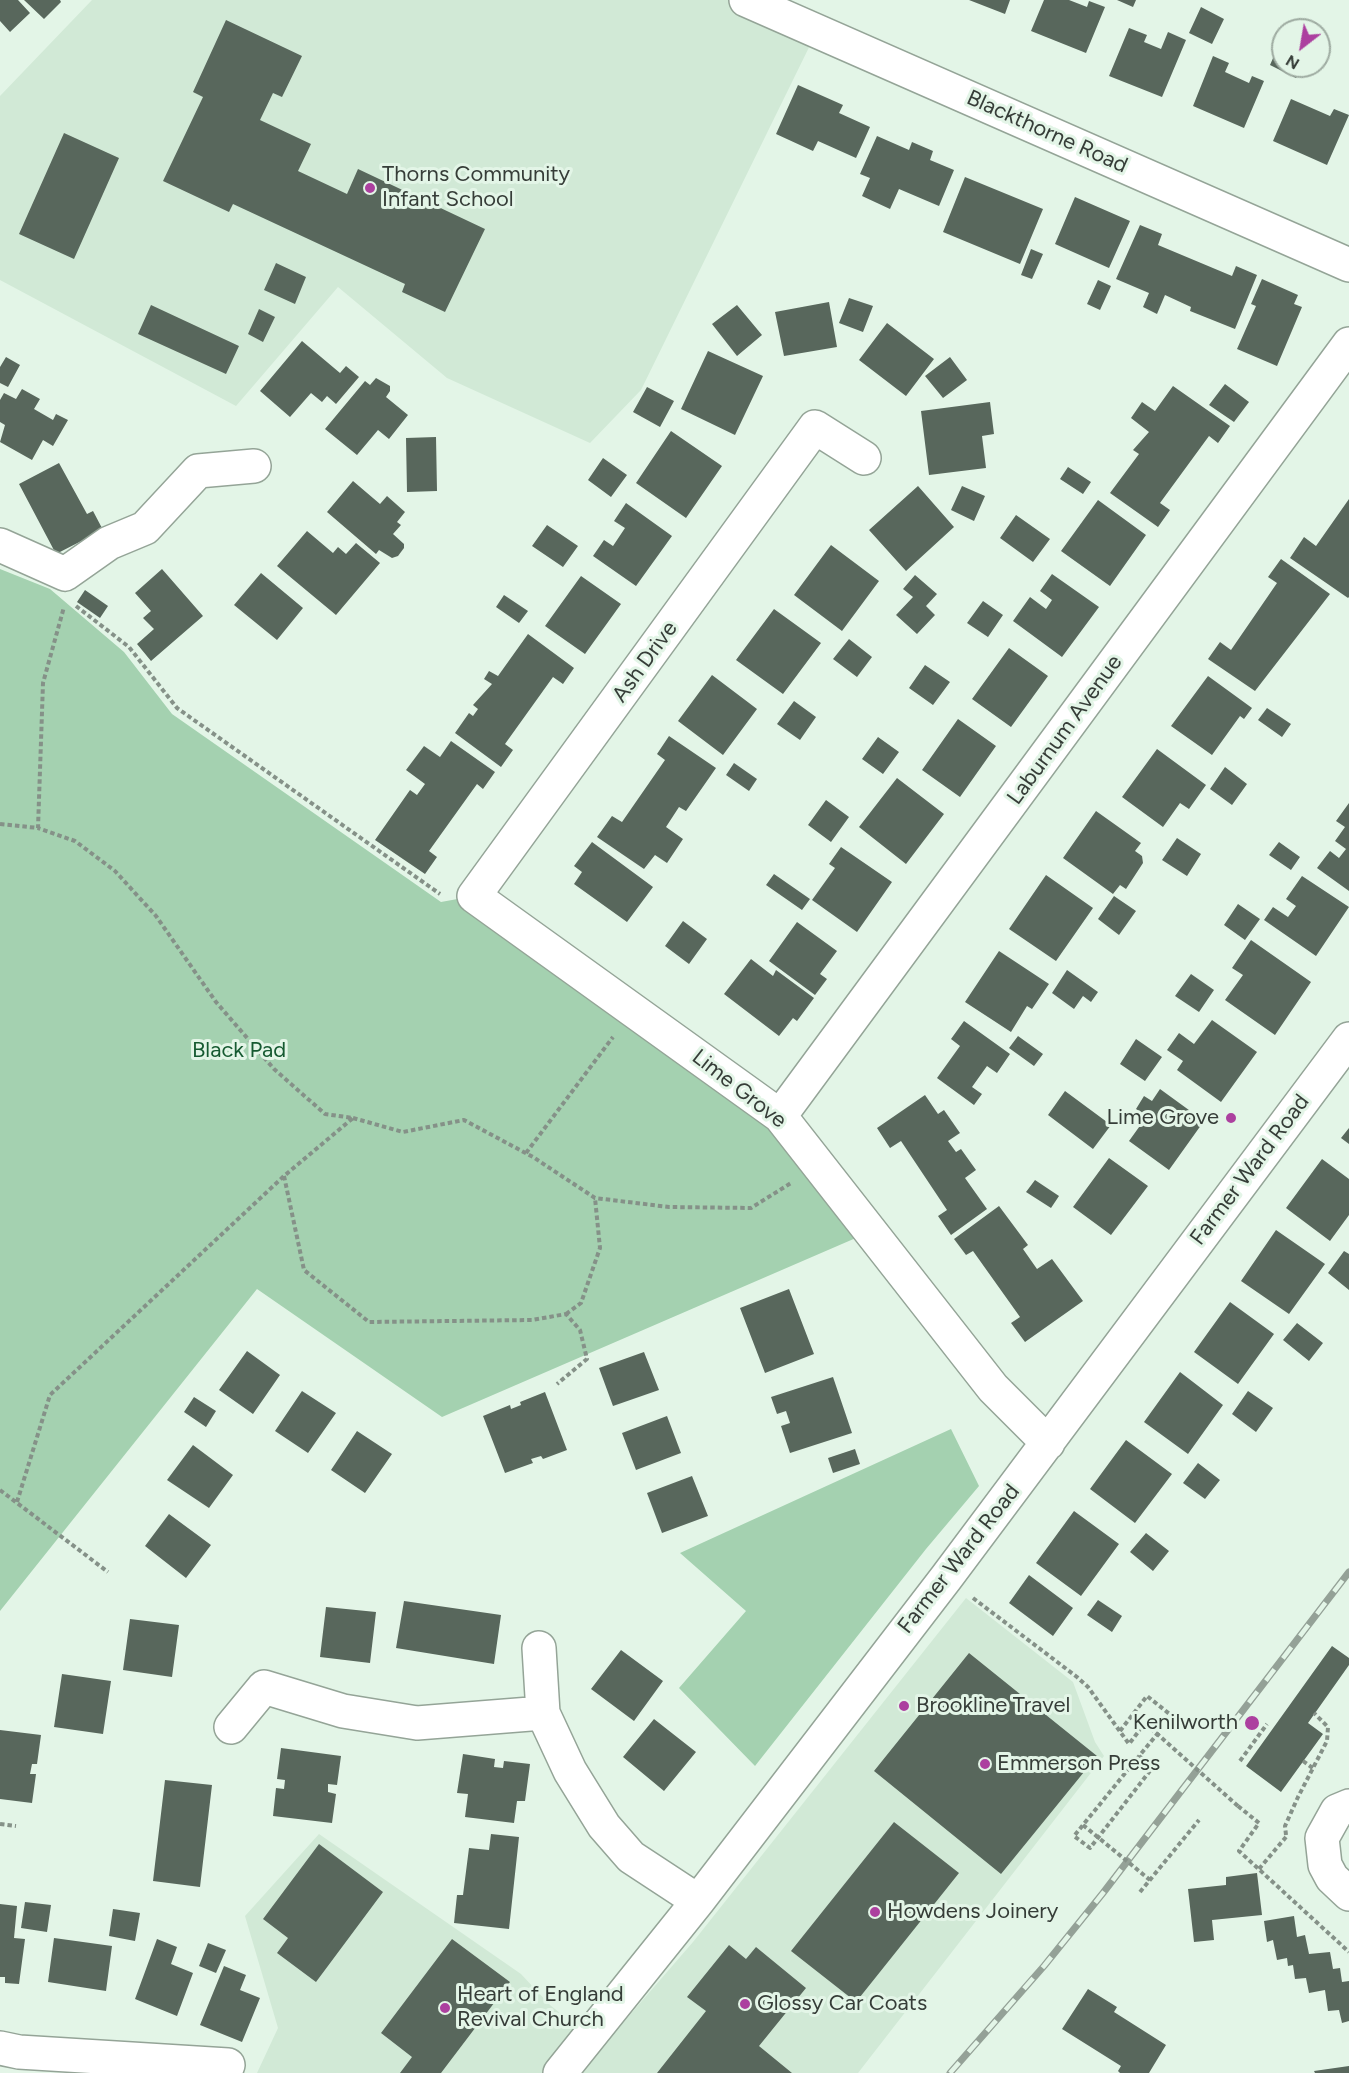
<!DOCTYPE html>
<style>
body{margin:0}
#map{position:relative;width:1349px;height:2073px;overflow:hidden;background:#e3f5e7;font-family:Figtree,sans-serif}
canvas{display:block}
.north{position:absolute;left:1271px;top:18px;width:60px;height:60px;box-sizing:border-box;background:#e3f5e7;border:2px solid #9eaba1;border-radius:50%;rotate:211deg;font-size:16px;font-weight:700;line-height:24px;text-align:center;color:#363d38}
.north::after{content:'';display:block;margin:auto;width:21px;height:27px;background:#ac409f;clip-path:polygon(50% 0,100% 100%,50% 72%,0 100%)}
</style>
<div id="map">
<canvas width="1349" height="2073"></canvas>
<div class="north">N</div>
</div>
<script>
const context = document.querySelector('canvas').getContext('2d');
context.lineJoin = 'round';
function fill(path, color) {
  context.fillStyle = color;
  context.fill(path, 'evenodd');
}
function poly(rows) {
  const path = new Path2D();
  for (const r of rows) {
    path.moveTo(r[0], r[1]);
    for (let i = 2; i < r.length; i += 2) path.lineTo(r[i], r[i + 1]);
  }
  return path;
}
function strokePath(path, color, width, dash) {
  context.strokeStyle = color;
  context.lineWidth = width;
  context.lineCap = dash ? 'butt' : 'round';
  context.setLineDash(dash || []);
  context.stroke(path);
}
function label(font, color, halo, rows, align = 'center') {
  context.font = font + ' Figtree,sans-serif';
  context.lineWidth = 6;
  context.setLineDash([]);
  context.textBaseline = 'middle';
  context.strokeStyle = halo;
  context.fillStyle = color;
  for (const [text, x, y, turn = 0] of rows) {
    context.save();
    context.translate(x, y);
    context.rotate((+turn || 0) * Math.PI / 180);
    context.textAlign = isNaN(turn) ? turn : align;
    if (halo) context.strokeText(text, 0, 0);
    context.fillText(text, 0, 0);
    context.restore();
  }
}
const built = poly([
 [92,0,746,0,817,31,641,390,590,443,447,378,338,287,236,406,0,280,0,96],
 [966,1598,1073,1682,1095,1742,1104,1756,858,2073,257,2073,278,2028,245,1916,319,1834,521,1974,550,2005,602,2047,693,1942]
]);
const green = poly([
 [0,569,50,589,124,652,172,714,441,902,474,896,780,1116,872,1231,442,1417,257,1289,0,1611],
 [951,1429,979,1486,926,1549,755,1766,679,1688,746,1611,680,1553]
]);
const building = poly([
 [0,0,18,0,30,13,10,32,0,21],
 [24,0,60,0,61,2,44,19],
 [969,0,1010,0,1005,14],
 [1044,0,1069,0,1087,7,1089,1,1105,7,1086,53,1031,31],
 [1117,0,1136,0,1133,7],
 [1201,7,1224,19,1212,44,1189,33],
 [226,20,302,56,282,97,273,93,260,120,311,144,298,171,347,194,358,169,485,229,445,312,402,292,405,284,233,204,229,212,163,181,203,97,193,92],
 [1129,28,1147,35,1144,42,1161,49,1168,32,1186,40,1162,97,1109,76],
 [1281,40,1283,66,1302,66,1296,78,1270,65],
 [1213,56,1229,63,1225,72,1249,83,1252,76,1264,81,1244,128,1193,106],
 [798,85,843,105,839,113,870,127,856,158,818,141,813,151,776,134],
 [1291,99,1330,116,1334,109,1349,115,1327,165,1273,141],
 [64,133,119,158,74,259,19,234],
 [877,136,909,150,912,142,933,151,930,160,954,170,939,206,899,189,890,209,862,196,870,178,860,174],
 [965,177,1043,209,1020,264,943,232],
 [1075,197,1130,221,1109,268,1055,244],
 [1140,225,1162,234,1158,245,1232,276,1236,266,1257,275,1235,329,1190,311,1191,307,1165,295,1157,314,1143,307,1149,293,1116,279],
 [1031,249,1043,254,1032,279,1021,275],
 [276,263,306,277,295,304,264,290],
 [1262,279,1298,295,1294,304,1302,307,1277,366,1237,349,1256,306,1251,304],
 [1098,280,1111,286,1100,310,1087,304],
 [849,298,873,306,863,332,839,323],
 [829,302,837,347,784,356,775,312],
 [151,305,239,346,226,374,138,334],
 [737,305,762,335,737,356,712,324],
 [259,309,275,317,263,342,248,334],
 [887,323,934,359,906,396,859,360],
 [302,341,340,373,346,366,359,377,336,404,327,396,322,402,311,393,290,417,260,391],
 [708,351,763,376,735,435,681,409],
 [6,357,20,365,8,387,0,383,0,367],
 [950,357,967,380,943,398,925,376],
 [376,378,390,386,390,391,386,397,408,415,389,439,378,430,357,455,325,429,365,381,370,385],
 [1225,384,1249,402,1234,422,1209,405],
 [1173,386,1230,426,1218,443,1209,436,1160,503,1170,510,1158,527,1110,493,1139,454,1133,450,1149,432,1131,418,1142,402,1155,411],
 [647,387,674,401,660,427,633,412],
 [22,389,40,399,34,409,53,420,56,414,68,420,53,446,43,440,32,460,0,442,5,425,0,422,0,400,4,393,16,399],
 [990,402,994,434,982,436,986,468,929,475,921,411],
 [671,431,722,466,686,518,636,483],
 [436,437,437,491,407,492,406,438],
 [603,458,627,475,611,497,588,480],
 [59,463,87,514,93,511,103,530,56,554,19,484],
 [1068,467,1091,482,1083,494,1060,479],
 [353,481,380,504,387,496,405,512,397,522,401,525,393,534,404,544,404,548,398,556,392,558,379,550,376,554,327,512],
 [918,486,954,527,906,571,869,530],
 [962,486,985,496,974,521,951,510],
 [1349,499,1349,597,1348,598,1290,558,1304,537,1316,546],
 [1098,500,1146,535,1110,586,1061,551],
 [626,503,672,536,636,586,593,556,604,540,613,546,625,528,614,521],
 [1016,515,1050,539,1033,562,1000,538],
 [547,525,578,546,563,567,532,546],
 [307,531,333,553,338,547,346,554,356,543,380,563,336,615,277,566],
 [831,545,879,581,842,631,794,595],
 [1281,559,1330,594,1255,691,1208,659,1220,642,1231,650,1277,583,1268,577],
 [162,569,203,616,151,661,137,644,154,629,143,618,151,611,135,593],
 [261,573,303,608,277,640,234,605],
 [1052,574,1099,607,1062,657,1013,621,1030,597,1046,609,1052,600,1040,591],
 [915,575,937,594,926,606,935,615,917,634,896,615,913,597,903,589],
 [581,576,621,604,585,654,545,626],
 [85,590,108,606,100,618,77,602],
 [504,595,528,611,519,623,496,607],
 [983,601,1003,615,988,637,967,623],
 [774,609,821,643,783,694,736,660],
 [528,634,574,668,563,684,553,677,505,744,513,750,501,767,455,733,469,713,473,716,478,709,473,705,492,684,484,679,489,671,498,676],
 [849,639,872,657,857,677,833,659],
 [1009,648,1048,676,1011,727,972,699],
 [925,665,950,682,933,705,909,688],
 [712,675,757,709,723,755,678,721],
 [1208,676,1252,708,1244,719,1240,716,1212,755,1171,726],
 [794,701,816,717,800,740,777,724],
 [1267,708,1291,724,1282,737,1258,720],
 [958,719,996,746,960,797,922,770],
 [669,736,716,768,686,811,679,807,666,827,683,839,667,863,655,855,644,869,597,837,612,816,622,822,665,760,657,754],
 [878,737,899,752,883,774,862,759],
 [451,741,495,772,483,789,477,784,429,851,437,857,425,874,375,840,410,790,417,795,425,784,406,770,424,746,440,757],
 [1157,749,1206,785,1189,809,1180,803,1163,827,1122,797],
 [734,763,757,779,749,791,726,775],
 [1225,767,1247,784,1232,805,1210,789],
 [897,778,944,814,906,864,859,827],
 [826,800,849,817,831,842,808,825],
 [1349,803,1349,891,1317,868,1330,851,1339,858,1346,849,1335,841,1345,827,1336,821],
 [1096,811,1141,843,1135,851,1142,856,1143,863,1126,889,1120,885,1113,894,1063,858],
 [1177,838,1201,854,1187,876,1162,860],
 [592,842,653,887,627,922,574,884,582,872,574,866],
 [1279,842,1300,857,1291,870,1269,855],
 [841,847,892,882,857,932,812,900,835,868,829,864],
 [774,874,810,899,802,910,766,885],
 [1046,875,1093,908,1056,961,1009,929],
 [1302,876,1349,907,1316,956,1264,920,1273,907,1288,917,1296,906,1286,899],
 [1114,896,1136,911,1119,935,1098,919],
 [1238,904,1260,919,1245,940,1224,925],
 [683,921,707,939,689,964,665,946],
 [797,922,837,951,820,974,827,979,815,995,769,961],
 [1251,940,1311,982,1275,1035,1225,1000,1243,975,1232,968],
 [999,951,1049,984,1032,1009,1027,1006,1011,1032,965,1002],
 [751,959,773,976,776,970,814,998,797,1021,793,1018,779,1036,724,994],
 [1067,970,1098,992,1091,1002,1083,996,1074,1009,1052,993],
 [1191,974,1214,990,1199,1012,1175,996],
 [1212,1020,1257,1052,1221,1102,1177,1070,1183,1061,1167,1050,1179,1033,1194,1044],
 [964,1021,1010,1054,997,1073,987,1066,972,1087,982,1094,974,1105,937,1078,960,1046,951,1039],
 [1018,1036,1043,1054,1034,1066,1009,1048],
 [1136,1039,1162,1057,1145,1081,1120,1064],
 [1160,1089,1204,1121,1169,1170,1129,1141,1147,1116,1136,1109,1144,1096,1152,1101],
 [1065,1091,1111,1125,1093,1149,1048,1115],
 [925,1095,938,1114,944,1110,960,1133,948,1141,956,1152,961,1149,976,1170,965,1178,987,1209,951,1235,938,1216,947,1210,901,1141,890,1148,877,1128],
 [1349,1128,1349,1144,1341,1138],
 [1109,1158,1148,1186,1111,1235,1073,1207],
 [1322,1159,1349,1179,1349,1215,1330,1241,1286,1208],
 [1035,1180,1059,1196,1051,1208,1026,1192],
 [999,1206,1028,1245,1023,1249,1037,1269,1052,1259,1083,1301,1025,1342,1011,1323,1020,1317,973,1251,966,1255,954,1239],
 [1276,1230,1325,1264,1289,1314,1241,1281],
 [1344,1251,1349,1254,1349,1290,1328,1273],
 [789,1289,814,1354,765,1373,740,1308],
 [1230,1302,1274,1334,1238,1384,1194,1352],
 [1297,1323,1323,1343,1309,1361,1283,1340],
 [247,1351,280,1375,253,1414,219,1390],
 [644,1352,659,1390,613,1406,599,1368],
 [1180,1372,1223,1405,1188,1454,1144,1422],
 [833,1377,852,1433,790,1453,781,1426,790,1423,786,1411,777,1414,771,1397],
 [302,1391,336,1413,308,1453,275,1431],
 [1248,1391,1273,1408,1256,1432,1232,1414],
 [545,1392,567,1450,543,1459,541,1456,531,1459,533,1463,505,1473,483,1416,510,1405,511,1409,521,1405,520,1402],
 [194,1397,216,1411,206,1427,184,1412],
 [667,1416,681,1453,636,1470,622,1433],
 [357,1431,392,1454,365,1493,331,1470],
 [1126,1440,1172,1474,1135,1523,1090,1489],
 [193,1445,233,1475,209,1508,167,1480],
 [855,1449,860,1464,833,1473,828,1458],
 [1198,1463,1220,1480,1205,1499,1183,1483],
 [692,1476,708,1516,662,1533,647,1493],
 [1074,1511,1119,1544,1081,1596,1036,1563],
 [169,1514,211,1545,186,1578,145,1546],
 [1146,1533,1169,1551,1153,1571,1130,1552],
 [1029,1575,1073,1608,1053,1636,1009,1603],
 [1098,1600,1122,1616,1112,1632,1087,1615],
 [404,1601,501,1615,494,1664,396,1648],
 [326,1607,376,1612,370,1663,320,1657],
 [130,1619,179,1625,172,1677,123,1670],
 [1332,1646,1349,1658,1349,1665,1308,1723,1323,1734,1281,1792,1246,1766],
 [621,1650,663,1681,634,1721,591,1689],
 [969,1653,1097,1756,1001,1874,874,1771],
 [62,1674,111,1681,103,1734,54,1727],
 [654,1719,696,1752,664,1791,623,1757],
 [0,1730,41,1735,37,1764,32,1764,30,1774,36,1774,32,1803,0,1799],
 [281,1748,341,1756,337,1785,328,1784,328,1792,336,1794,332,1823,273,1816,276,1788,284,1789,285,1780,277,1779],
 [463,1754,495,1759,494,1767,503,1768,504,1761,530,1764,525,1801,517,1801,514,1823,465,1817,468,1794,457,1793],
 [165,1780,212,1785,200,1887,153,1881],
 [894,1822,959,1873,856,2002,791,1951],
 [491,1834,519,1837,509,1929,454,1923,457,1895,463,1895,469,1848,489,1850],
 [319,1844,383,1892,316,1982,277,1953,288,1938,263,1919],
 [1257,1873,1262,1915,1212,1920,1214,1940,1194,1942,1188,1889,1226,1885,1226,1877],
 [25,1902,51,1905,47,1932,21,1928],
 [0,1904,17,1906,14,1938,25,1939,19,1984,5,1983,5,1977,0,1977],
 [113,1909,140,1913,135,1941,109,1936],
 [1294,1916,1297,1937,1305,1935,1309,1954,1330,1952,1333,1969,1340,1968,1342,1982,1349,1981,1349,2021,1342,2023,1339,2010,1328,2011,1325,1990,1309,1993,1306,1978,1295,1979,1293,1965,1288,1966,1287,1958,1277,1960,1273,1940,1267,1942,1264,1921],
 [54,1938,112,1946,106,1991,48,1982],
 [157,1939,177,1947,171,1964,193,1973,177,2016,135,1999],
 [452,1939,510,1982,441,2073,400,2073,412,2057,381,2033],
 [208,1943,226,1950,216,1973,199,1966],
 [729,1945,746,1959,756,1947,806,1988,759,2046,792,2073,657,2073,706,2011,687,1997],
 [224,1966,246,1975,240,1990,260,1998,242,2042,200,2025],
 [1088,1989,1117,2007,1114,2012,1166,2045,1149,2073,1120,2073,1118,2071,1121,2066,1062,2029],
 [1349,2066,1349,2073,1315,2073,1314,2071]
]);
const path = poly([
 [76,606,129,647,177,708,440,894],
 [0,824,38,828,43,683,64,607],
 [353,1118,403,1132,464,1120,533,1157,595,1198,669,1207,751,1208,791,1183],
 [526,1153,613,1037],
 [284,1176,304,1270,369,1322,532,1320,566,1314,580,1330,587,1359,557,1384],
 [566,1314,581,1303,600,1248,595,1198],
 [0,1490,108,1572],
 [17,1502,50,1395,284,1176,353,1118,325,1114,274,1069,216,1002,156,916,115,871,75,841,38,828],
 [973,1598,1077,1677,1088,1687,1129,1744,1145,1723],
 [1120,1731,1147,1696,1172,1716,1131,1766,1074,1836,1090,1848,1153,1767,1139,1756],
 [1240,1761,1267,1724],
 [1303,1761,1314,1769],
 [1238,1806,1259,1823,1239,1851,1349,1952],
 [0,1824,16,1826],
 [1286,1835,1285,1826,1298,1797,1327,1741,1328,1727,1314,1713],
 [1259,1869,1286,1837],
 [1140,1892,1199,1820]
]);
const minor = poly([
 [746,0,1349,265],
 [864,458,815,427,474,896,780,1116,993,1388,1048,1443],
 [0,545,65,574,109,543,145,528,198,471,254,466],
 [780,1116,1349,344],
 [539,1648,543,1713],
 [231,1727,264,1687,343,1711,417,1723,543,1713,570,1771,604,1826,631,1857,698,1901],
 [1349,1806,1337,1811,1322,1838,1325,1865,1332,1878,1349,1894],
 [0,2048,19,2052,228,2065],
 [560,2073,698,1901,946,1578,1349,1039]
]);
const rail = poly([
 [950,2073,1044,1966,1103,1893,1349,1572]
]);
const pathBridge = poly([
 [1145,1723,1238,1806],
 [1083,1825,1150,1880]
]);
const markers = [
 [370,188,6,"#ac409f"],
 [1231,1118,6,"#ac409f"],
 [904,1706,6,"#ac409f"],
 [1252,1723,8,"#ac409f"],
 [985,1764,6,"#ac409f"],
 [875,1912,6,"#ac409f"],
 [745,2004,6,"#ac409f"],
 [445,2008,6,"#ac409f"]
];
const streetNames = [
 ["Blackthorne Road",1047,132,24],
 ["Ash Drive",645,662,-54],
 ["Laburnum Avenue",1065,730,-54],
 ["Lime Grove",739,1089,38],
 ["Farmer Ward Road",1250,1170,-53],
 ["Farmer Ward Road",959,1559,-52]
];
const poiNames = [
 ["Thorns Community",382,175],
 ["Infant School",382,200],
 ["Lime Grove",1219,1118,"right"],
 ["Brookline Travel",916,1706],
 ["Kenilworth",1238,1723,"right"],
 ["Emmerson Press",997,1764],
 ["Howdens Joinery",887,1912],
 ["Heart of England",457,1995],
 ["Revival Church",457,2020],
 ["Glossy Car Coats",757,2004]
];
const parkNames = [
 ["Black Pad",239,1051]
];
fill(built, '#d1e9d6');
fill(green, '#a4d1b0');
fill(building, '#58675c');
strokePath(minor, '#94a497', 36);
strokePath(path, '#859188', 4, [4.5, 3]);
strokePath(minor, '#fff', 33);
strokePath(rail, '#94a197', 7);
strokePath(rail, '#e3f5e7', 4.5, [14]);
strokePath(pathBridge, '#859188', 4, [4.5, 3]);
for (const [x, y, r, color] of markers) {
  const dot = new Path2D();
  dot.arc(x, y, r, 0, 2 * Math.PI);
  context.fillStyle = color;
  context.fill(dot);
  strokePath(dot, '#e3f5e7', 2);
}
label('22px', '#363d38', '#e3f5e7', streetNames);
label('22px', '#363d38', '#e3f5e7', poiNames, 'left');
label('22px', '#165a31', '#e3f5e7', parkNames);
</script>
